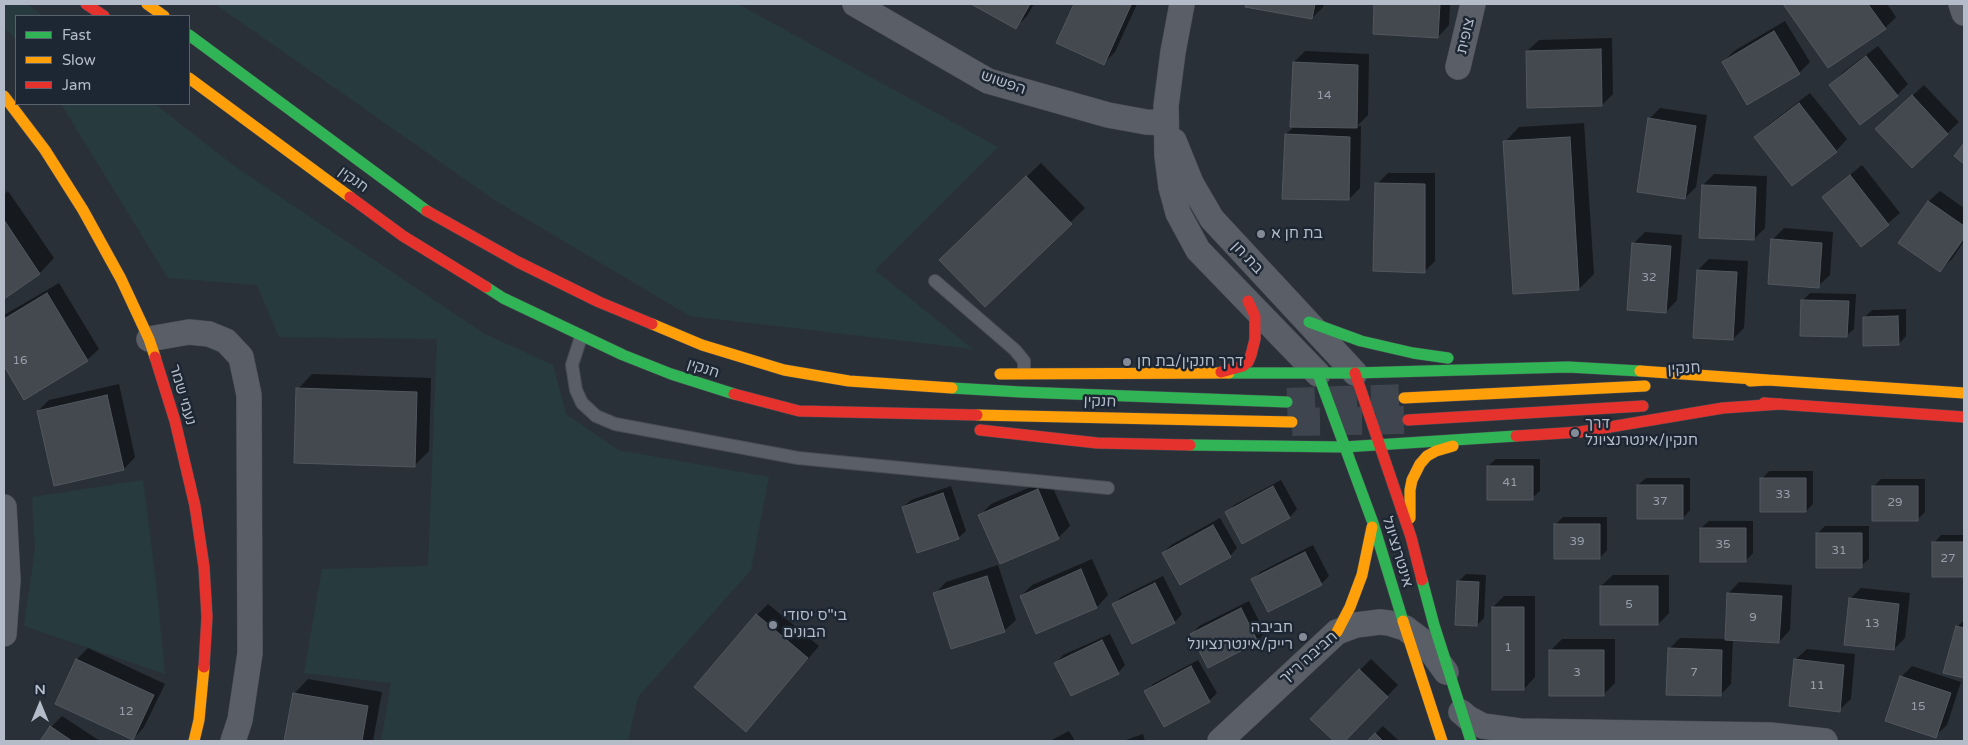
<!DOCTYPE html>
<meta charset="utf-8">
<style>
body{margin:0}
#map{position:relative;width:1968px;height:745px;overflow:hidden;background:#2a3038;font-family:"Varela Round",sans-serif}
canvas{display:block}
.frame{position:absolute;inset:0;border:5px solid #b4bcc9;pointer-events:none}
.legend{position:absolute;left:15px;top:15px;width:175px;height:90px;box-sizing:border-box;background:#1d2633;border:1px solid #59626f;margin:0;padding:6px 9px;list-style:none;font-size:15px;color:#b4bcc9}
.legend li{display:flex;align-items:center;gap:10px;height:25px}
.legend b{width:25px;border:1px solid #59626f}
.north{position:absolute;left:15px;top:680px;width:50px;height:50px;-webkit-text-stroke:4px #1d2633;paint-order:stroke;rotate:0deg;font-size:14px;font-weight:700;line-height:20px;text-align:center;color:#b4bcc9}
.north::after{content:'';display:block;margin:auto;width:18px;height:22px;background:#b4bcc9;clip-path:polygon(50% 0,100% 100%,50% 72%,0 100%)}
</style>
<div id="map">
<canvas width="1968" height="745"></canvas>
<div class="frame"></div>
<ul class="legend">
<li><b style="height:6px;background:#30b455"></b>Fast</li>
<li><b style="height:6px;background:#ff9f0a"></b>Slow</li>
<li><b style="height:6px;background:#e5322d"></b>Jam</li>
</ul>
<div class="north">N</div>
</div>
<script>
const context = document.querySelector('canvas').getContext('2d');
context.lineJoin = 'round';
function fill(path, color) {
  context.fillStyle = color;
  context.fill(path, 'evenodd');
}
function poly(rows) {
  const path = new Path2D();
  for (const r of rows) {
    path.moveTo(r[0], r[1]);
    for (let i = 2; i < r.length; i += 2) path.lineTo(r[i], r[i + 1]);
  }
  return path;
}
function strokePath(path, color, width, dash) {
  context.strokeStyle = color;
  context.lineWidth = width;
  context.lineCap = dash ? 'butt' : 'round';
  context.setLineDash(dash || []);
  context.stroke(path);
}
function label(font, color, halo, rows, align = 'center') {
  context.font = font + ' "Varela Round","Noto Sans Hebrew",sans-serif';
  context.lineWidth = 5;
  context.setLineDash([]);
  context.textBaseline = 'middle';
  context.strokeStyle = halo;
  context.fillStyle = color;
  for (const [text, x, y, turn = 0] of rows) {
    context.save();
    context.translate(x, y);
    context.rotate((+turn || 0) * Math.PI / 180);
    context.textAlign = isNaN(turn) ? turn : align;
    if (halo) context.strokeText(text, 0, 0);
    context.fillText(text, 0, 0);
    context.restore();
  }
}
const green = poly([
 [4,4,27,4,43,16,16,16,16,39,4,28],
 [215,4,738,4,998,147,875,270,973,349,690,316,496,201],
 [61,104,155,104,233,165,483,333,553,365,566,414,618,450,769,477,751,570,638,697,628,741,381,741,391,683,304,673,322,569,428,566,437,339,279,337,257,285,168,278],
 [143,480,156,582,165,674,24,626,35,548,32,497]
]);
const shadow = poly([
 [974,4,1034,4,1027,16,1016,27],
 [1075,4,1137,4,1115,52,1104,63,1058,43],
 [1247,4,1324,4,1323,7,1312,18,1246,6],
 [1376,4,1450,4,1449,25,1438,37,1374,33],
 [1785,4,1887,4,1896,17,1885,28,1828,66],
 [1785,21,1810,62,1799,73,1723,62,1734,51],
 [1612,38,1613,94,1602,105,1527,51,1539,40],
 [1878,46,1908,84,1897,95,1831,85,1842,73],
 [1305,51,1369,54,1368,115,1357,126,1361,126,1360,188,1349,199,1286,134,1295,126,1294,62],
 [1924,85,1959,122,1912,167,1888,118],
 [1810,93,1847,139,1836,151,1755,137,1767,126],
 [1660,108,1707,115,1696,187,1685,198,1649,119],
 [1584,123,1594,274,1579,289,1505,142,1519,127],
 [1041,163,1085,208,985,305,955,245],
 [1862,165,1900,213,1861,246,1823,197],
 [1388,173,1435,173,1435,261,1424,272,1377,184],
 [1714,174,1767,176,1765,228,1754,239,1703,185],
 [8,191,54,258,40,273,4,297,4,194],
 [1940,191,1964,208,1964,241,1952,259,1940,270,1928,202],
 [1784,228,1833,232,1830,275,1818,286,1772,240],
 [1645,232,1682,235,1677,300,1666,312,1634,243],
 [1709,259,1748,261,1744,328,1733,339,1698,270],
 [59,283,99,349,87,360,24,398,4,364,4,315],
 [1810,293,1856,294,1854,329,1846,336,1803,300],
 [1906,309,1906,336,1899,344,1864,318,1872,310],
 [312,374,431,378,429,451,414,466,298,389],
 [119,384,135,457,124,469,55,484,38,411,49,400],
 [1496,459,1540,459,1540,491,1532,498,1488,466],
 [1769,471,1813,471,1813,504,1806,511,1762,479],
 [1646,478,1690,478,1690,510,1683,518,1638,485],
 [1049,479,1070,526,1058,538,1000,562,980,515,991,504],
 [1881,479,1925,479,1925,512,1918,519,1873,487],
 [1281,480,1297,509,1290,517,1243,542,1227,513,1234,505],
 [951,486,966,531,958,538,903,507,911,500],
 [1563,517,1607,517,1607,550,1600,558,1555,525],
 [1220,518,1237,548,1230,556,1163,553,1171,545],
 [1709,521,1753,521,1753,553,1746,560,1701,528],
 [1825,526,1869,526,1869,559,1861,566,1817,534],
 [1941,535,1964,535,1964,575,1934,575,1934,543],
 [1313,545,1329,576,1321,584,1252,580,1260,572],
 [1092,559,1108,595,1097,607,1037,633,1021,596,1032,585],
 [998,565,1016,620,1004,631,935,594,946,582],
 [1466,574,1486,575,1484,618,1477,625,1458,582],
 [1613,575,1669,575,1669,613,1658,624,1601,586],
 [1163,576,1182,614,1175,622,1133,643,1114,605,1121,597],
 [1739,582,1792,585,1790,630,1779,642,1733,639,1731,684,1720,695,1669,649,1680,638,1726,639,1728,594],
 [1861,588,1910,593,1905,638,1894,649,1850,599],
 [1504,596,1535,596,1535,677,1524,689,1493,607],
 [1249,601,1265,633,1258,641,1208,666,1192,634,1199,626],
 [768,604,819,646,746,730,757,615],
 [1964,620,1964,677,1945,672,1957,627],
 [1110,634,1125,665,1118,673,1056,663,1063,655],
 [1562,639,1615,639,1615,683,1604,694,1551,650],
 [88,648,165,684,144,727,133,739,56,703,77,659],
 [1807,649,1855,654,1851,699,1839,710,1795,660],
 [1371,659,1398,685,1343,741,1335,741,1312,719],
 [1198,660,1217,693,1209,701,1146,692,1153,684],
 [1912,666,1961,682,1947,725,1935,736,1901,677],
 [308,679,382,692,373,741,285,741,294,694],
 [62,716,100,741,41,741,51,727],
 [1383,726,1399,741,1368,741],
 [1069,731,1075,741,1050,741],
 [1143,734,1145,741,1123,741]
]);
const building = poly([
 [971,4,1030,4,1016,29,971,4],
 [1074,4,1131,5,1104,65,1056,43,1074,4],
 [1246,4,1315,4,1312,19,1245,7,1246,4],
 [1374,4,1440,4,1438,38,1373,34,1374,4],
 [1783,4,1868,4,1886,29,1828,68,1783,4],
 [1774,31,1800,74,1747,105,1722,62,1774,31],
 [1601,49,1602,106,1527,108,1526,51,1601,49],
 [1866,56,1898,96,1860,125,1829,85,1866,56],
 [1293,62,1358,65,1357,128,1290,127,1293,62],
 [1912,95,1948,134,1912,168,1875,129,1912,95],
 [1799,103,1837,152,1792,186,1754,137,1799,103],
 [1648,118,1696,126,1685,199,1637,192,1648,118],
 [1285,134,1350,137,1349,200,1282,199,1285,134],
 [1570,137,1579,290,1513,294,1503,141,1570,137],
 [1964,143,1964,164,1954,156,1964,143],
 [1850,175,1889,225,1861,247,1822,197,1850,175],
 [1026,176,1072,224,985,307,939,260,1026,176],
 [1375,183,1425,184,1425,273,1373,271,1375,183],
 [1702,185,1756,187,1754,240,1699,238,1702,185],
 [1928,201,1964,226,1964,238,1940,272,1898,243,1928,201],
 [4,220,40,274,4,299,4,220],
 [1771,239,1822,243,1819,288,1768,284,1771,239],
 [1632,243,1671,246,1666,313,1627,310,1632,243],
 [1697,270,1737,272,1733,340,1693,338,1697,270],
 [47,293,88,361,24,400,4,366,4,319,47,293],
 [1801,300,1849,301,1847,337,1800,336,1801,300],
 [1898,316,1899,345,1863,346,1863,317,1898,316],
 [296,388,417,392,415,467,294,463,296,388],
 [107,395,124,470,54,486,37,411,107,395],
 [1487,466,1533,466,1533,500,1487,500,1487,466],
 [1760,478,1806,478,1806,512,1760,512,1760,478],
 [1637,485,1683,485,1683,519,1637,519,1637,485],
 [1273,486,1290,518,1242,544,1225,512,1273,486],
 [1872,486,1918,486,1918,521,1872,521,1872,486],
 [1038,489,1059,539,1000,564,978,515,1038,489],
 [943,493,959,539,917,553,902,507,943,493],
 [1554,524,1600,524,1600,559,1554,559,1554,524],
 [1213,525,1231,557,1180,585,1162,553,1213,525],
 [1700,528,1746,528,1746,562,1700,562,1700,528],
 [1816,533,1862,533,1862,568,1816,568,1816,533],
 [1932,542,1964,542,1964,577,1932,577,1932,542],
 [1305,552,1322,585,1268,612,1251,579,1305,552],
 [1081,569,1097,608,1036,634,1020,596,1081,569],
 [987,576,1005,632,951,649,933,593,987,576],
 [1457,581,1479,582,1477,626,1455,625,1457,581],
 [1155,583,1175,623,1132,644,1112,604,1155,583],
 [1600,586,1658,586,1658,625,1600,625,1600,586],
 [1727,593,1782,596,1779,643,1725,640,1727,593],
 [1849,598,1899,604,1894,650,1844,645,1849,598],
 [1492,607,1524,607,1524,690,1492,690,1492,607],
 [1241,608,1258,642,1208,668,1190,634,1241,608],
 [756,614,808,658,746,732,694,687,756,614],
 [1956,626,1964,628,1964,678,1943,673,1956,626],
 [1102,640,1119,674,1071,696,1054,663,1102,640],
 [1668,648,1722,650,1721,696,1666,695,1668,648],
 [1549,650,1604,650,1604,696,1549,696,1549,650],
 [76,659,154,695,133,740,55,704,76,659],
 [1794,659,1844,665,1840,712,1789,706,1794,659],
 [1191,666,1210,702,1164,727,1144,691,1191,666],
 [1359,669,1388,697,1345,741,1334,741,1310,719,1359,669],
 [1900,676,1951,693,1936,738,1885,721,1900,676],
 [293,693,368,706,362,741,284,741,293,693],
 [50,726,72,741,40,741,50,726],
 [1375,733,1383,741,1367,741,1375,733]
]);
const secondaryTunnel = poly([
 [1287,402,1404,398],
 [1292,422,1408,420]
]);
const lane = poly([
 [935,281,1015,350,1024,361,1024,373],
 [581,337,572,365,576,390,582,403,596,416,615,424,798,458,1108,488]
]);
const street = poly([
 [855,4,988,81,1108,115,1146,122,1166,123],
 [1182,4,1173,52,1166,106,1167,156,1171,187,1178,213,1198,250,1318,374],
 [1961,4,1964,13],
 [1458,67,1473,4],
 [1174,141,1191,183,1212,219,1355,373],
 [149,339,189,332,209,334,226,341,241,357,249,395,250,653,240,720,233,741],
 [4,507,8,580,4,634],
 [1461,712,1468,718,1483,726,1520,731,1770,735,1825,741],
 [1220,741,1337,632,1356,625,1380,622,1389,623,1405,628,1425,643,1446,672]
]);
const fast = poly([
 [189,35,427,211],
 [486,287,503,298,623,355,671,374,734,394],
 [1309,322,1361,341,1413,353,1448,358],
 [1229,373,1355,373,1568,367,1640,371],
 [1318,374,1373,523,1403,621],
 [952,388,1021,392,1287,402],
 [1190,445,1344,447,1516,436],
 [1422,580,1434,625,1471,741]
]);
const slow = poly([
 [147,4,164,16],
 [189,78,350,197],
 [4,96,45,150,83,210,121,279,149,339,155,357],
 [652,324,702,345,784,370,849,381,952,388],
 [1640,371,1768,380],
 [1000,374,1229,373],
 [1750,381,1768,380,1964,393],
 [1404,398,1645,386],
 [977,415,1292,422],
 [1410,518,1410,490,1412,480,1420,464,1427,456,1436,451,1453,446],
 [1403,621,1442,741],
 [1337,632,1350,607,1362,575,1372,527],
 [194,741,199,720,204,667]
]);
const jam = poly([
 [86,4,104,16],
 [350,197,403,236,486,287],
 [427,211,518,262,599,302,652,324],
 [155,357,175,421,195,506,204,567,207,617,204,667],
 [1221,372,1243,366,1248,362,1251,355,1255,339,1255,316,1248,301],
 [1355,373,1411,537,1422,580],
 [734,394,799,411,977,415],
 [1764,403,1964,417],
 [1408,420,1643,406],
 [980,430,1097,443,1190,445],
 [1516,436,1580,432,1723,408,1781,404]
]);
const markers = [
 [1261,234,5,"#848b96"],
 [1127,362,5,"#848b96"],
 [1575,433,5,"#848b96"],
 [773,625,5,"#848b96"],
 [1303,637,5,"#848b96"]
];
const numberNames = [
 ["14",1324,96],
 ["32",1649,278],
 ["16",20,361],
 ["41",1510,483],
 ["33",1783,495],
 ["37",1660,502],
 ["29",1895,503],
 ["39",1577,542],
 ["35",1723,545],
 ["31",1839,551],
 ["27",1948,559],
 ["5",1629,605],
 ["9",1753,618],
 ["13",1872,624],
 ["1",1508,648],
 ["3",1577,673],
 ["7",1694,673],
 ["11",1817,686],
 ["15",1918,707],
 ["12",126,712]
];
const streetNames = [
 ["צופית",1466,36,-77],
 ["הפשוש",1003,83,19],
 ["חנקין",353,180,36],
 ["בת חן",1247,258,47],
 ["חנקין",703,369,18],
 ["חנקין",1684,369,-3],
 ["נעמי שמר",182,395,74],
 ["חנקין",1100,402,2],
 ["אינטרנציונל",1397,552,73],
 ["חביבה רייך",1309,658,-41]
];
const poiNames = [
 ["בת חן א",1271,234],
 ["דרך חנקין/בת חן",1137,362],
 ["דרך",1585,424],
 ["חנקין/אינטרנציונל",1585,441],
 ["בי\"ס יסודי",783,616],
 ["הבונים",783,633],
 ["חביבה",1293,628,"right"],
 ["רייק/אינטרנציונל",1293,645,"right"]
];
fill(green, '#273a3e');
fill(shadow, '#0007');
fill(building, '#444950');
strokePath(building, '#52575f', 1);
strokePath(secondaryTunnel, '#3f454e', 28, [28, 14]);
strokePath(lane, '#484c53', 14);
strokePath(street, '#484c53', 26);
strokePath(fast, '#484c53', 12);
strokePath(slow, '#484c53', 12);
strokePath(jam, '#484c53', 12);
strokePath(lane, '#5a5e66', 12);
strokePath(street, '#5a5e66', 25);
strokePath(fast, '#30b455', 11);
strokePath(slow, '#ff9f0a', 11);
strokePath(jam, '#e5322d', 11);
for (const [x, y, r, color] of markers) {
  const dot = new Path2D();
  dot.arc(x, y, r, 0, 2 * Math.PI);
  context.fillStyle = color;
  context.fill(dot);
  strokePath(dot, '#1d2633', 2);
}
label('12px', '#989fab', null, numberNames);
label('15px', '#b4bcc9', '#1d2633', streetNames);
label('15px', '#b4bcc9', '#1d2633', poiNames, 'left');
</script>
